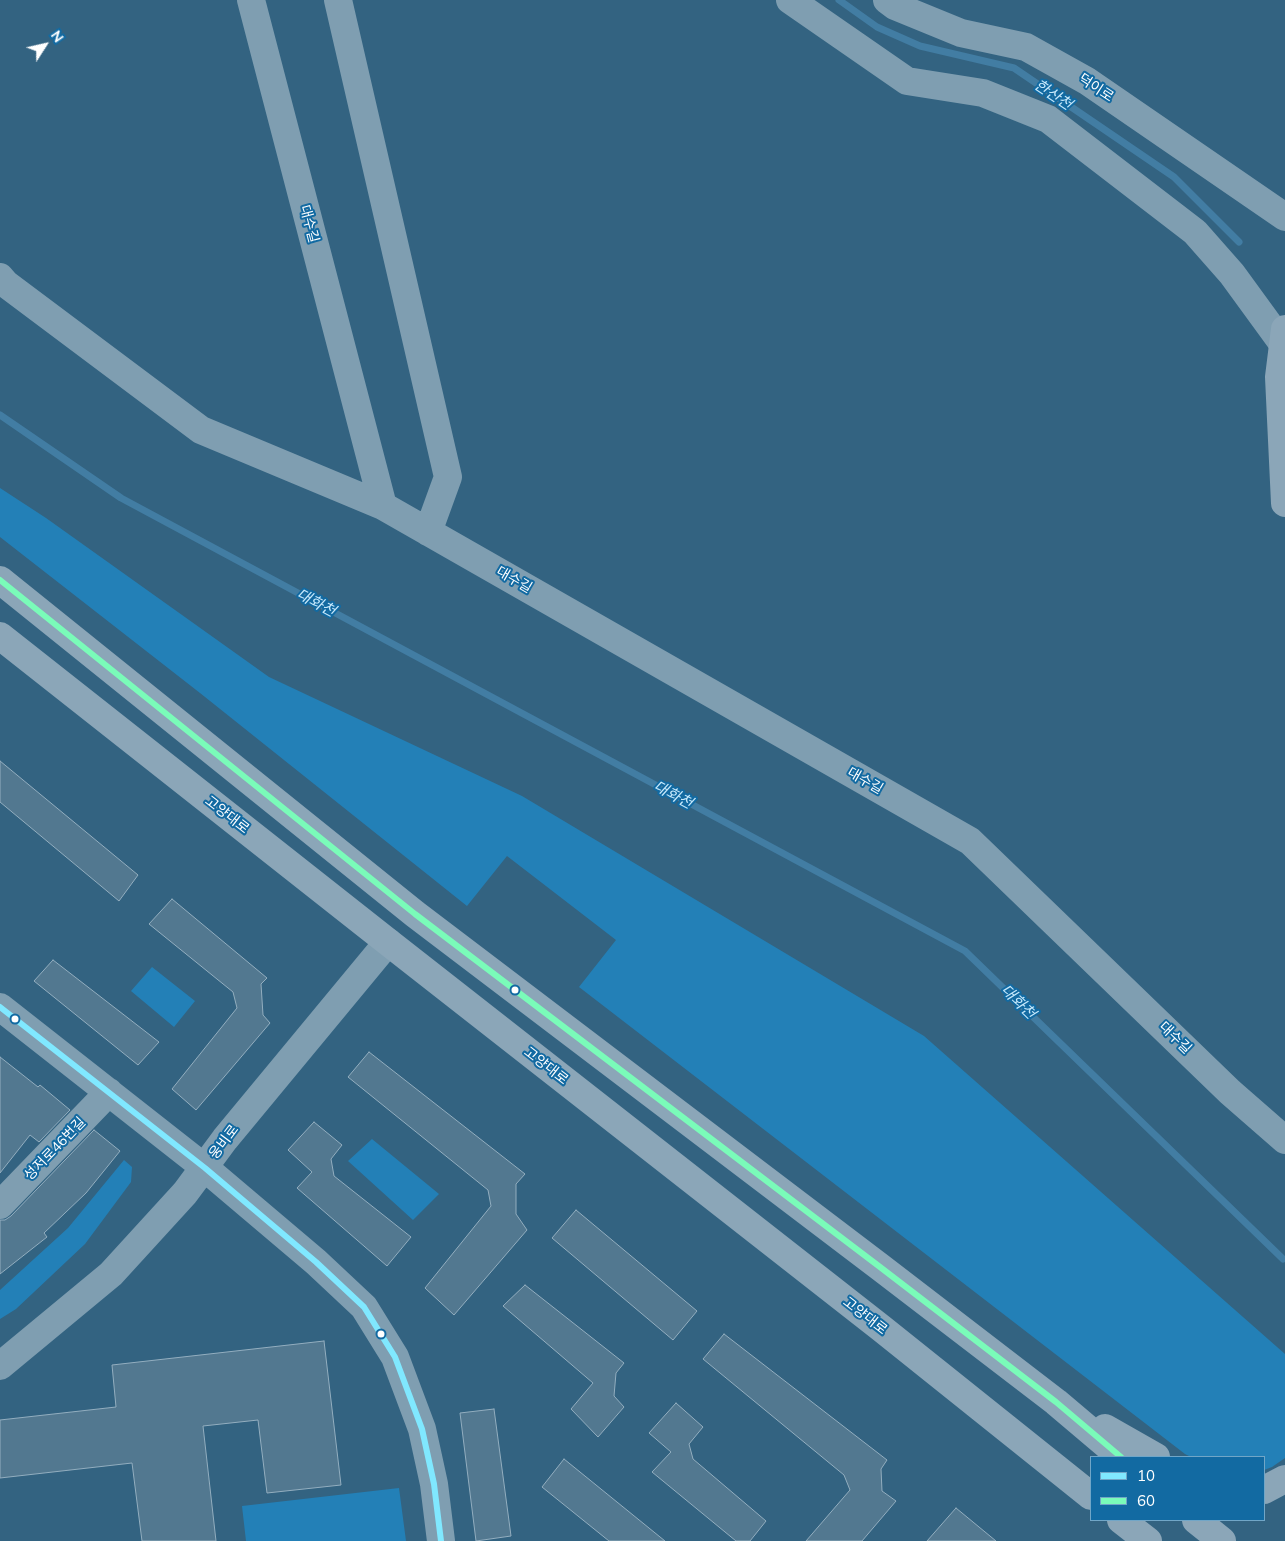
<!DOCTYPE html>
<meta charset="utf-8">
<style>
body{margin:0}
#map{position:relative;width:1285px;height:1541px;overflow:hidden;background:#336381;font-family:Mulish,sans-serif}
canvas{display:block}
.legend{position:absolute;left:1090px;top:1456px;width:175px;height:65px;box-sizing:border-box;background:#126aa2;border:1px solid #71a6c7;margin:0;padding:6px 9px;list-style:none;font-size:15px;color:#fff}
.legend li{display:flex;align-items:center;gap:10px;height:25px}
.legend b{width:25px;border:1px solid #71a6c7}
.north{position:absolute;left:20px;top:20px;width:50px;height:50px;-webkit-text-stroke:4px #126aa2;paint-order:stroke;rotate:55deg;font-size:14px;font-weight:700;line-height:20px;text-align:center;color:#fff}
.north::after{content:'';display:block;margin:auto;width:18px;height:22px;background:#fff;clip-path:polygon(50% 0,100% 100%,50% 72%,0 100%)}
</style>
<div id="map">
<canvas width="1285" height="1541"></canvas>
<ul class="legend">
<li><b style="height:6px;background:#80e8ff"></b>10</li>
<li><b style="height:6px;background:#7afbb9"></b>60</li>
</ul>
<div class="north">N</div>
</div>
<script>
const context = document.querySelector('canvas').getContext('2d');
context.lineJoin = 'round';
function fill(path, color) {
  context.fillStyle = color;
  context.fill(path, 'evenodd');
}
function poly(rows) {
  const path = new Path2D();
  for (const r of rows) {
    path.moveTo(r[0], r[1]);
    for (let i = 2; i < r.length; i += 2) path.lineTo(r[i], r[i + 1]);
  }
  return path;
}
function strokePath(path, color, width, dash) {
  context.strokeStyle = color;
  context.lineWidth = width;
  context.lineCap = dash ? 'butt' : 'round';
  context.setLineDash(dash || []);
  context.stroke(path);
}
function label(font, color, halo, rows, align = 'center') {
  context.font = font + ' Mulish,"Noto Sans KR",sans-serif';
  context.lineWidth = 4;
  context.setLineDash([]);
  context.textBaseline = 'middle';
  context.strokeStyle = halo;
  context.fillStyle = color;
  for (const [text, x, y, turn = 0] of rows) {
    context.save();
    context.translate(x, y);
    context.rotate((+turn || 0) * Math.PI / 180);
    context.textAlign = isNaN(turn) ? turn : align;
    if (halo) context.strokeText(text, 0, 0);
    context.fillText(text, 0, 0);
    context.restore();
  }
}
const green = poly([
 [0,488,46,518,269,677,522,796,924,1036,1285,1354,1285,1458,1272,1467,1264,1470,1264,1457,1191,1457,1185,1454,579,987,616,940,507,856,467,906,200,693,0,537],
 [152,967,195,1001,174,1027,131,991],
 [372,1139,439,1194,413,1220,348,1161],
 [124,1160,132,1167,131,1182,85,1244,16,1309,0,1319,0,1290,68,1228],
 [399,1488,406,1541,246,1541,242,1506]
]);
const stream = poly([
 [839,0,877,27,920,46,1014,68,1174,177,1239,242],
 [0,415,121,498,965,951,1283,1259]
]);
const building = poly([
 [0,761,138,875,119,901,0,802,0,761],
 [172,899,267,978,261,984,263,1015,270,1023,196,1110,172,1089,237,1008,233,992,149,924,172,899],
 [53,960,159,1042,138,1065,34,981,53,960],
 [369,1052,525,1174,516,1184,516,1214,527,1230,454,1315,425,1288,491,1206,488,1190,348,1077,369,1052],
 [0,1057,38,1087,40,1085,70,1110,39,1142,30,1135,0,1173,0,1057],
 [314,1122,342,1145,331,1159,334,1176,411,1237,387,1266,297,1188,312,1172,288,1150,314,1122],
 [94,1130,120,1151,86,1193,44,1233,47,1237,0,1274,0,1220,5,1220,11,1216,94,1130],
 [576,1210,697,1311,673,1340,552,1238,576,1210],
 [525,1285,624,1363,616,1373,614,1396,624,1407,598,1437,571,1409,593,1383,503,1306,525,1285],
 [724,1334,887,1460,881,1469,882,1491,896,1501,862,1541,806,1541,850,1490,844,1475,703,1359,724,1334],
 [324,1341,341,1485,267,1493,258,1420,203,1426,216,1541,142,1541,132,1463,0,1478,0,1420,116,1407,112,1365,324,1341],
 [676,1403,703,1427,689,1444,693,1459,766,1521,750,1541,736,1541,652,1472,671,1452,649,1433,676,1403],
 [494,1409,511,1536,476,1541,460,1413,494,1409],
 [564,1459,665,1541,609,1541,542,1487,564,1459],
 [956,1508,996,1541,927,1541,956,1508]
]);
const minor = poly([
 [251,0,383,506],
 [338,0,448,477,428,532],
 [790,0,907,81,983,93,1048,119,1195,232,1232,274,1283,344],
 [887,0,895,6,961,33,1026,47,1087,81,1285,217],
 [0,277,6,284,201,430,383,506,970,841,1230,1092,1285,1140],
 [0,1007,205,1168,316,1262,364,1307,395,1357,422,1429,434,1484,441,1541],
 [0,1205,109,1092],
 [0,1366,111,1274,185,1193,225,1139,388,942]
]);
const major = poly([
 [1285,329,1279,377,1285,503],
 [0,580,415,914,880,1267,1056,1402,1121,1457],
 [0,636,388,942,881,1328,1091,1496],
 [1105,1428,1156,1457],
 [1264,1490,1285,1479],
 [1121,1520,1148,1541],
 [1196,1520,1222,1541]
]);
const bus1 = poly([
 [0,1007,205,1168,316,1262,364,1307,395,1357,422,1429,434,1484,441,1541]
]);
const bus2 = poly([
 [0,580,415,914,880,1267,1056,1402,1121,1457]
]);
const markers = [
 [515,990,4.5,"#fff"],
 [15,1019,4.5,"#fff"],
 [381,1334,4.5,"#fff"]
];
const streetNames = [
 ["덕이로",1096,88,33],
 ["대수길",309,224,75],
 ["대수길",514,580,30],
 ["대수길",865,781,30],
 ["고양대로",227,815,38],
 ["대수길",1175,1038,44],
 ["고양대로",546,1066,38],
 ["웅비로",224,1142,-53],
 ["성저로46번길",55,1149,-46],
 ["고양대로",865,1316,38]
];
const waterNames = [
 ["한산천",1053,95,34],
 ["대화천",316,603,28],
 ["대화천",673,795,28],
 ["대화천",1018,1002,44]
];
fill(green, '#2380b7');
strokePath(stream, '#427da3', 7);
fill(building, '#527890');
strokePath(building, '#93aebf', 1);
strokePath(minor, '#7f9eb1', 28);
strokePath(major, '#8ba6b8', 28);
strokePath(bus1, '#80e8ff', 6);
strokePath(bus2, '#7afbb9', 6);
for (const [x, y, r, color] of markers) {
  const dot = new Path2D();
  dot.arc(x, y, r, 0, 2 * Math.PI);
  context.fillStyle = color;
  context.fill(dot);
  strokePath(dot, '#126aa2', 2);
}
label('14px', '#fff', '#126aa2', streetNames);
label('italic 15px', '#c7e9fc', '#126aa2', waterNames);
</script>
